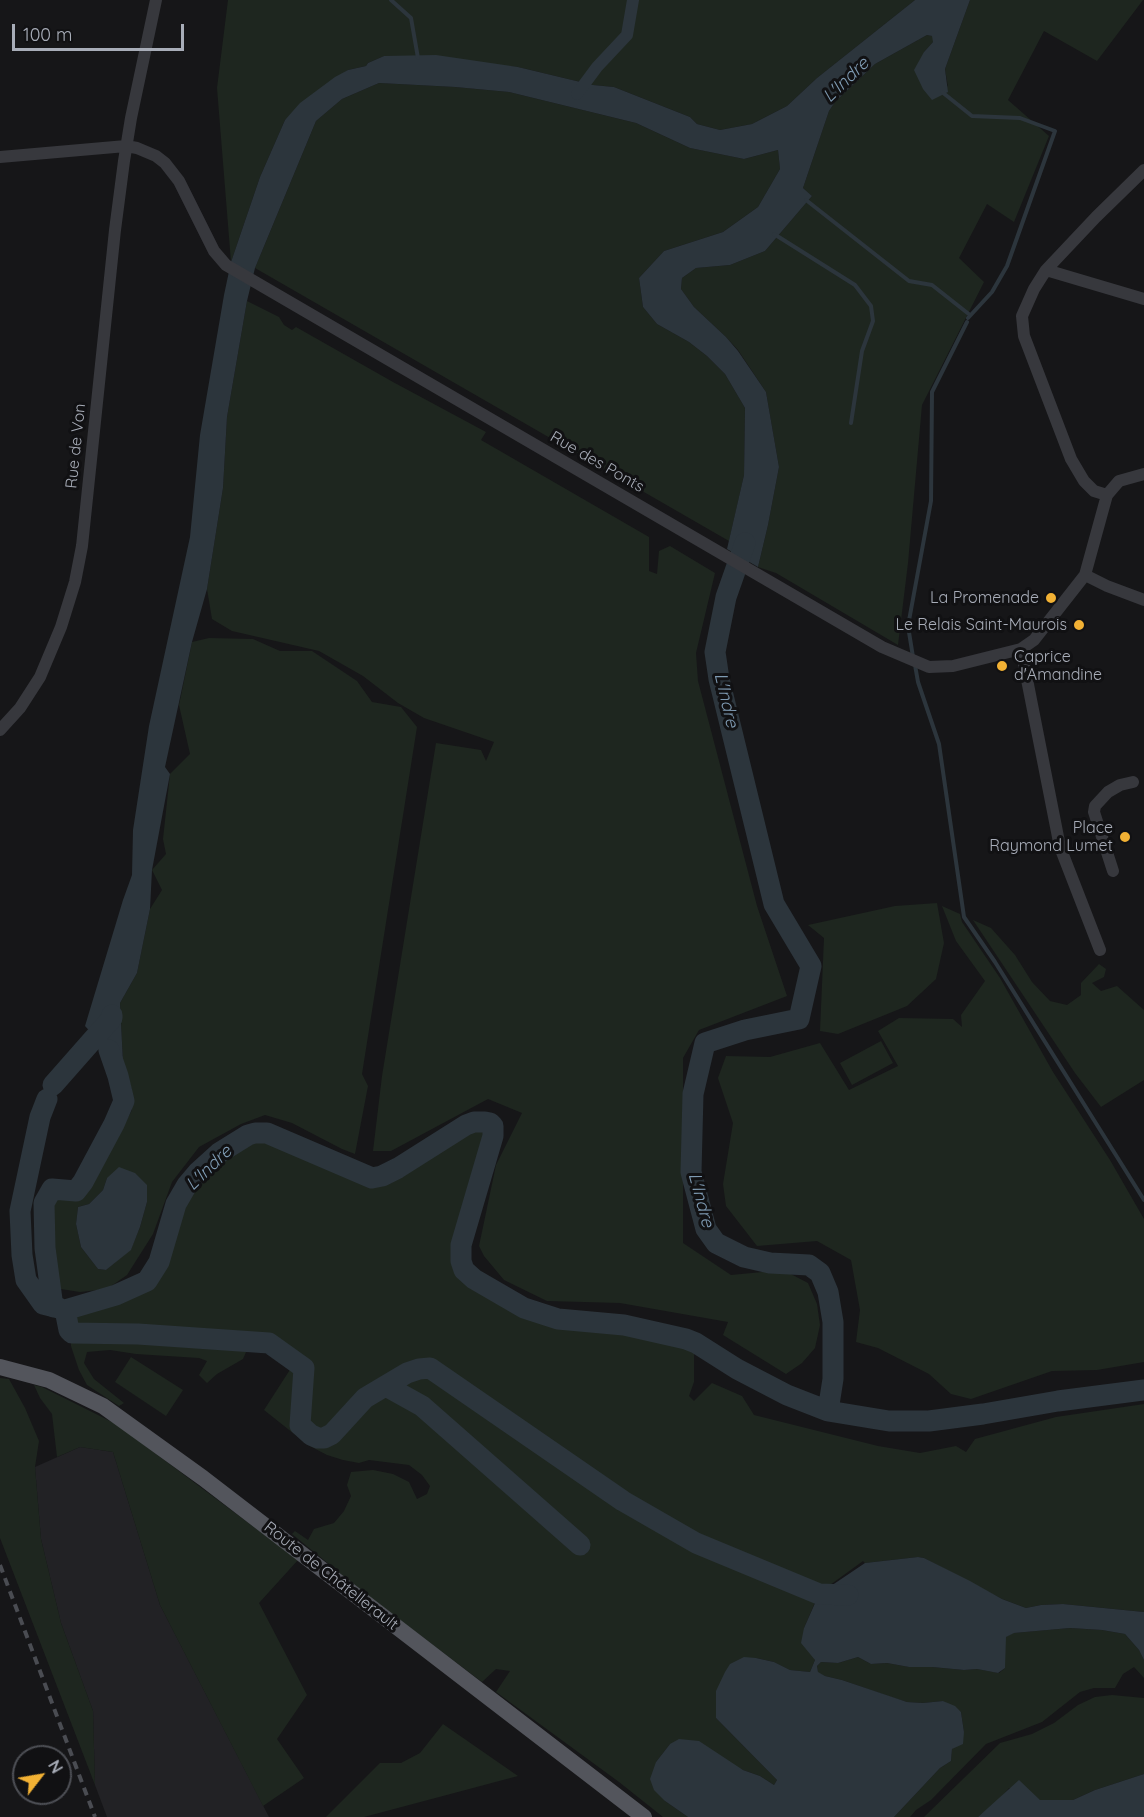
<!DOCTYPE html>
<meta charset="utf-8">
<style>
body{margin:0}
#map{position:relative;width:1144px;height:1817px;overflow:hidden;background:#161618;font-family:Quicksand,sans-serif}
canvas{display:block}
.north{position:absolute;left:12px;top:1745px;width:60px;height:60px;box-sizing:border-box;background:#111113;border:2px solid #4d4f55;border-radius:50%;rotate:59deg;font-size:16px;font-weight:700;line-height:24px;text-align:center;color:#a8adb8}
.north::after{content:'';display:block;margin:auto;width:21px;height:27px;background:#f2b134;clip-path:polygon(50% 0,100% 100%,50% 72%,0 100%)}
.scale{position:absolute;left:12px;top:24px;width:172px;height:27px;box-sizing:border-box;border:3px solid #a8adb8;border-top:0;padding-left:8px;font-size:18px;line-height:21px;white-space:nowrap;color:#a8adb8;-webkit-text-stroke:4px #111113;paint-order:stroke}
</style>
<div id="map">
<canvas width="1144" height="1817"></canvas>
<div class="north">N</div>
<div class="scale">100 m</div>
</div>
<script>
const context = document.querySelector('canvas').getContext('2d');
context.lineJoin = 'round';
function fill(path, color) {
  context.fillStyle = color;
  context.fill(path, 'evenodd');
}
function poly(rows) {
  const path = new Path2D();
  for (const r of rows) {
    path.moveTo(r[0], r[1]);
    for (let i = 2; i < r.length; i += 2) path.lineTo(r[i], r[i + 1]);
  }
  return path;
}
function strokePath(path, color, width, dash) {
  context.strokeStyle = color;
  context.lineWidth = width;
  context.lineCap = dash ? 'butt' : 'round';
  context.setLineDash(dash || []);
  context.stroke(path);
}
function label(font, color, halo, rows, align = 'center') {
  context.font = font + ' Quicksand,sans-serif';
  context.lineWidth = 6;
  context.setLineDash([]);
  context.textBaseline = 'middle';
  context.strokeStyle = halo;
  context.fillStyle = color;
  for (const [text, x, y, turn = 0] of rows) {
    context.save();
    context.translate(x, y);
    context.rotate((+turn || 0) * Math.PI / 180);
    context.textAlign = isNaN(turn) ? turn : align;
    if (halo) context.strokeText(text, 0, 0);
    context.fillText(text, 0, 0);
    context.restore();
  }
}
const built = poly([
 [80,1447,113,1452,160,1605,269,1817,107,1817,95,1785,93,1711,61,1623,41,1539,35,1467]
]);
const green = poly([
 [228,0,915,0,817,78,787,106,752,124,720,130,697,124,690,117,614,87,593,85,518,67,384,56,368,63,366,66,348,70,285,120,260,177,231,262,217,88],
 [970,0,1143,0,1097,61,1044,31,1008,100,1049,136,1014,222,987,204,959,258,984,282,922,405,908,563,898,645,776,573,758,567,768,525,779,467,766,392,738,350,726,337,694,307,681,289,682,278,696,268,730,265,765,251,812,196,803,188,829,111,835,102,875,64,927,35,933,36,933,42,924,52,948,87,945,69],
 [379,83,455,87,509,92,636,123,690,148,744,159,778,150,780,169,758,207,723,232,664,251,639,278,643,307,657,324,689,342,707,356,725,374,745,408,744,475,729,541,255,268,316,121,342,99],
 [247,301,279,317,284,325,292,330,296,327,393,382,486,432,481,440,649,537,649,571,657,574,659,551,670,546,715,573,696,653,698,681,757,906,787,996,699,1030,683,1058,683,1243,731,1275,783,1270,808,1283,817,1304,820,1325,815,1348,802,1363,786,1374,723,1335,728,1322,620,1303,547,1301,504,1280,484,1256,479,1246,496,1165,522,1113,488,1099,391,1151,373,1151,382,1076,436,743,481,750,486,761,494,742,424,718,398,703,363,676,319,651,232,631,212,619,207,589,223,488,227,417],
 [209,638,253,639,280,651,312,651,357,681,372,702,401,707,417,727,362,1074,368,1086,355,1154,342,1149,292,1123,265,1115,241,1124,199,1147,172,1182,153,1234,127,1275,107,1289,80,1292,61,1289,54,1276,49,1248,51,1211,55,1200,64,1200,79,1196,91,1187,132,1110,132,1090,123,1062,120,1003,137,973,150,909,162,890,152,870,166,854,163,839,170,774,190,754,179,705,192,642],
 [107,1178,147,1202,140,1227,131,1249,106,1270,98,1269,81,1247,76,1224,78,1207,89,1204,103,1190],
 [937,903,944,943,936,979,907,1006,838,1034,820,1031,824,938,808,925,895,906],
 [942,906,960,914,962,922,1000,978,1053,1072,1110,1160,1144,1219,1144,1362,1097,1370,1052,1371,971,1399,951,1394,929,1374,878,1348,856,1342,860,1310,851,1260,817,1241,757,1246,726,1206,723,1184,733,1123,718,1078,726,1056,770,1057,820,1043,849,1090,898,1066,878,1031,899,1018,953,1019,962,1027,961,1015,985,981,956,941],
 [973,920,991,928,1015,955,1032,982,1050,1001,1067,1005,1081,995,1081,983,1099,964,1106,969,1104,977,1092,983,1101,991,1117,986,1144,1010,1144,1080,1101,1107,1075,1073],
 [881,1041,893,1063,852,1085,840,1063],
 [475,1127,485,1127,488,1129,488,1135,456,1244,456,1262,459,1273,487,1294,522,1313,534,1318,575,1327,623,1330,642,1334,694,1348,694,1382,689,1396,694,1401,712,1383,742,1396,754,1415,878,1446,920,1453,956,1446,966,1452,975,1439,1056,1417,1144,1404,1144,1612,1063,1604,1041,1605,1026,1608,1002,1599,924,1558,918,1557,865,1563,863,1561,819,1593,804,1628,815,1660,810,1672,790,1670,774,1662,756,1658,716,1718,777,1780,774,1785,760,1776,670,1744,656,1762,665,1801,688,1817,663,1817,619,1782,496,1692,510,1671,496,1669,482,1682,363,1592,292,1534,295,1531,308,1540,314,1529,334,1523,344,1511,351,1496,347,1485,351,1472,373,1470,393,1474,409,1482,417,1499,427,1494,430,1486,422,1475,409,1465,369,1460,359,1463,343,1460,327,1455,308,1445,264,1410,293,1365,269,1347,249,1345,243,1359,217,1374,207,1383,199,1375,207,1361,199,1358,136,1354,110,1350,87,1352,84,1363,94,1379,124,1403,119,1406,87,1385,79,1370,71,1346,71,1314,117,1300,144,1289,151,1284,164,1264,176,1221,186,1196,201,1175,222,1158,250,1140,256,1138,266,1138,371,1183,384,1181,401,1172,457,1136],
 [131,1357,183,1390,166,1416,115,1382],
 [0,1378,9,1379,25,1408,39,1441,35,1467,41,1539,61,1623,93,1711,95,1785,0,1538],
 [34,1385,42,1387,116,1424,298,1560,259,1603,307,1695,277,1739,304,1778,263,1806,160,1605,113,1452,80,1447,57,1457,52,1414,40,1398],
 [1070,1628,1102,1630,1125,1634,1139,1650,1144,1660,1144,1678,1134,1667,1123,1674,1115,1688,1094,1688,1080,1692,1042,1722,986,1744,931,1800,916,1810,910,1817,894,1817,940,1768,951,1761,952,1749,964,1732,961,1712,943,1701,923,1703,907,1702,891,1697,842,1680,825,1676,818,1673,817,1666,821,1662,838,1663,858,1657,871,1664,887,1663,909,1667,932,1667,964,1670,977,1669,999,1673,1005,1668,1005,1637,1013,1633],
 [1112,1695,1144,1698,1144,1774,1095,1790,1073,1800,1040,1800,1009,1788,1000,1799,978,1817,924,1817,1000,1743,1032,1734,1054,1723,1078,1705,1095,1697],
 [443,1724,518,1776,364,1817,326,1817,380,1763,401,1763,420,1753]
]);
const water = poly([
 [915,0,970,0,945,69,948,92,932,100,923,89,914,70,924,52,933,42,932,36,927,35,875,64,835,102,829,111,803,188,812,196,765,251,730,265,696,268,682,278,681,289,694,307,726,337,738,351,766,392,779,467,768,525,758,567,727,549,744,475,745,408,725,374,707,356,689,342,657,324,643,307,639,278,664,251,723,232,758,207,780,169,778,150,744,159,690,148,636,123,509,92,455,87,379,83,342,99,316,121,255,268,247,301,227,417,223,488,207,589,192,642,165,767,170,774,152,870,150,909,137,973,120,1003,123,1062,116,1088,97,1039,85,1026,123,900,132,875,133,830,149,726,190,537,200,435,224,295,231,262,260,177,285,120,300,103,335,77,348,70,366,66,368,63,384,56,436,55,518,67,593,85,614,87,690,117,697,124,720,130,752,124,787,106,817,78],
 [119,1167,135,1173,147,1185,147,1202,140,1227,131,1250,106,1270,98,1269,81,1247,76,1224,78,1207,89,1204,103,1190,107,1178],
 [918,1557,924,1558,970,1581,1002,1599,1026,1608,1041,1605,1063,1604,1144,1612,1144,1660,1139,1650,1125,1634,1102,1630,1070,1628,1014,1633,1006,1637,1005,1668,998,1673,977,1669,964,1670,932,1667,909,1667,887,1663,871,1664,858,1657,838,1663,821,1662,817,1666,818,1672,825,1676,842,1680,907,1702,923,1703,943,1701,955,1706,961,1712,964,1732,963,1744,952,1749,951,1761,940,1768,894,1817,688,1817,665,1801,654,1790,650,1779,656,1762,670,1744,679,1739,699,1741,743,1770,760,1776,774,1785,777,1780,716,1718,716,1691,725,1672,730,1664,744,1657,756,1658,774,1662,790,1670,810,1672,815,1660,801,1643,804,1628,819,1594,865,1563],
 [1144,1774,1144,1817,978,1817,1019,1780,1040,1800,1073,1800,1095,1790]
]);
const stream = poly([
 [391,0,411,18,418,58],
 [942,92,972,116,1020,118,1055,131,1007,266,992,292,968,318],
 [806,200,909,281,932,285,970,315],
 [774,234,855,285,871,306,873,321,862,351,851,423],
 [913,657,908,626,931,501,932,392,967,322],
 [915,665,918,682,939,744,964,917,995,962,1144,1200]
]);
const canal = poly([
 [577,94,597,67,627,35,633,0]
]);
const river = poly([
 [745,543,726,597,715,652,719,679,774,904,811,966,799,1019,745,1030,705,1043,693,1094,691,1172,706,1229,716,1243,744,1257,770,1263,809,1265,820,1273,828,1292,833,1322,833,1379,828,1411],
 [53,1085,112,1018,112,1015],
 [47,1099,40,1117,20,1211,22,1255,26,1280,43,1304,59,1308],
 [53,1307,45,1248,44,1203,52,1189,76,1191,83,1182,114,1124,124,1101,118,1076,109,1050],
 [65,1310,116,1295,147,1281,159,1262,176,1204,187,1185,198,1172,219,1153,248,1135,255,1133,267,1133,372,1178,382,1176,398,1168,466,1125,474,1122,485,1122,490,1123,493,1126,493,1136,461,1245,461,1261,464,1270,474,1279,524,1308,558,1319,624,1325,686,1339,696,1343,737,1369,787,1395,828,1411,889,1421,929,1421,983,1414,1058,1401,1144,1390],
 [65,1310,69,1330,72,1333,138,1334,269,1343,304,1368,300,1425,311,1435,318,1438,324,1438,332,1434,365,1398,407,1373,419,1369,430,1368,623,1501,696,1543,819,1594,848,1595],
 [386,1386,422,1406,580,1545]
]);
const minor = poly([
 [0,157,126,146,137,148,156,156,165,163,179,181,214,251,226,265,882,647,929,667,953,666,1021,649,1034,640,1085,575,1107,495,1119,481,1144,474],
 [1046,270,1144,299],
 [1107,495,1094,491,1084,481,1071,459,1024,336,1022,316,1034,289,1046,270,1096,217,1144,170],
 [1085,575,1107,586,1144,600],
 [1021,649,1060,847,1100,950],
 [0,730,20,708,40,677,61,627,75,582,82,546,115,230,124,161,131,118,156,0],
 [1113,871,1094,812,1095,806,1108,792,1120,785,1133,782]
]);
const major = poly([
 [0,1367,49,1380,103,1406,203,1478,644,1817]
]);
const rail = poly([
 [0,1565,95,1817]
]);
const markers = [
 [1051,598,6,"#f2b134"],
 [1079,625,6,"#f2b134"],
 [1002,666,6,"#f2b134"],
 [1125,837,6,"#f2b134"]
];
const streetNames = [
 ["Rue de Von",76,446,-84],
 ["Rue des Ponts",597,462,30],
 ["Route de Châtellerault",331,1576,38]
];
const poiNames = [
 ["La Promenade",1039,598],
 ["Le Relais Saint-Maurois",1067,625],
 ["Caprice",1014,657,"left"],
 ["d'Amandine",1014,675,"left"],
 ["Place",1113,828],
 ["Raymond Lumet",1113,846]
];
const waterNames = [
 ["L'Indre",846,80,-44],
 ["L'Indre",726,700,77],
 ["L'Indre",209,1168,-44],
 ["L'Indre",701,1200,75]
];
fill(built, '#222225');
fill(green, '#1e261f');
fill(water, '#2c353c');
strokePath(stream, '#2c353c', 4);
strokePath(canal, '#2c353c', 12);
strokePath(river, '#2c353c', 21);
strokePath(minor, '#37383d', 12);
strokePath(major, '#53555c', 16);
strokePath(rail, '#4a4c52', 4, [8, 6]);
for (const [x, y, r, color] of markers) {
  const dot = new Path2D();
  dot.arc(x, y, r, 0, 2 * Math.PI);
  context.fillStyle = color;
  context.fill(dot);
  strokePath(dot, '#111113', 2);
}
label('16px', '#a8adb8', '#111113', streetNames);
label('16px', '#a8adb8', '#111113', poiNames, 'right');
label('italic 18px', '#7f9bb3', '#111113', waterNames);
</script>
